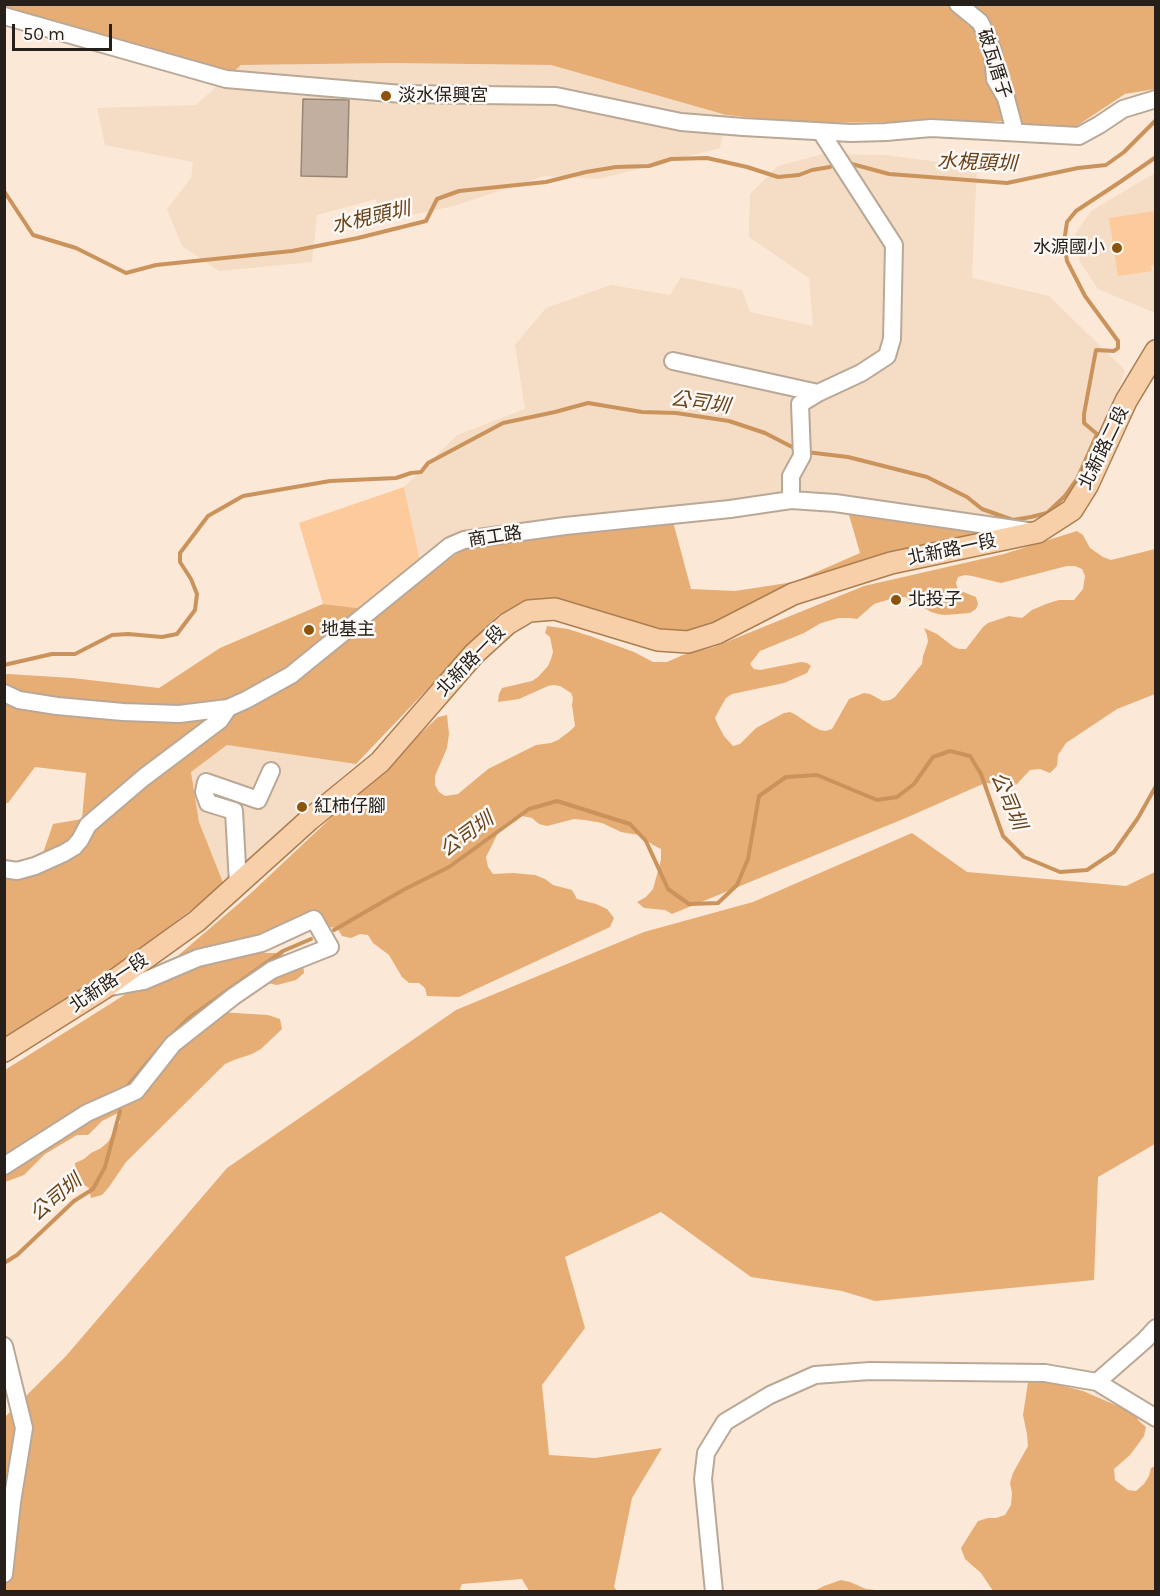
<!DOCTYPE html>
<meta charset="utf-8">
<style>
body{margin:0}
#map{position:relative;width:1160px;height:1596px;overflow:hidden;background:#fbe8d7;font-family:Karla,sans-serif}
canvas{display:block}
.frame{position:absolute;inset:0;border:6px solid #27201a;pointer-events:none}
.scale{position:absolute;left:12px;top:24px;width:100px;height:27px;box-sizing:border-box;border:3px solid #27201a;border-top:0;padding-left:8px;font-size:18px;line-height:21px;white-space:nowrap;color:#27201a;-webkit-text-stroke:4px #fcf8f5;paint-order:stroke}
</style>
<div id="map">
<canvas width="1160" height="1596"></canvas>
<div class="frame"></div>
<div class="scale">50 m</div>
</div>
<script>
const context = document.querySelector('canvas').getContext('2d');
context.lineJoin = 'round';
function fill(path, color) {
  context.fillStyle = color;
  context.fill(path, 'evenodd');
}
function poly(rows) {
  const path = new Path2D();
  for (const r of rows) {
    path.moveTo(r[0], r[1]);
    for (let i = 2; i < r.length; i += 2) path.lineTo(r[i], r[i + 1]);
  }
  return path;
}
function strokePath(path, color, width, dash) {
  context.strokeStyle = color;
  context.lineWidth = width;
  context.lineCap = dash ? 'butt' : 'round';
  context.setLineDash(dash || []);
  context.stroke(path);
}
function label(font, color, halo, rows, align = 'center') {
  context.font = font + ' Karla,"Noto Sans TC",sans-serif';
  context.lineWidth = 5;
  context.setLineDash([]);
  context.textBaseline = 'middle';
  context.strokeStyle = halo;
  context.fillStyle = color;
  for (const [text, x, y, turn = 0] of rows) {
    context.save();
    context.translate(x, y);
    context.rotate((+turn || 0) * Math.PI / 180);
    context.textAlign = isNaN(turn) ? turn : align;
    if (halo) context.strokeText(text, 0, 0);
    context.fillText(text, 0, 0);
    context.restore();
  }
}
const built = poly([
 [392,63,551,65,726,115,720,148,599,179,544,176,454,206,378,222,376,199,317,215,312,262,219,271,182,246,167,209,191,178,193,162,105,145,97,108,196,105,241,65],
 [823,154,885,155,977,167,972,278,1049,296,1125,370,1079,507,1035,529,847,508,777,507,672,518,423,575,404,487,457,435,525,409,515,345,546,308,611,285,670,295,681,277,742,290,750,312,813,326,809,278,749,237,750,194,778,166],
 [1155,173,1155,313,1098,289,1080,262,1075,234,1091,211],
 [227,745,356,764,224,885,199,822,191,772]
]);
const green = poly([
 [1155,211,1155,265,1151,266,1152,271,1118,276,1109,218],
 [404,487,423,575,374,610,323,604,299,523]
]);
const forest = poly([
 [5,4,1155,5,1155,89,1125,94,1069,131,1007,121,801,123,726,115,551,65,392,63,241,65,228,77,5,8],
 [847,508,1035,529,679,639,553,602,498,615,356,764,227,745,191,772,199,822,224,885,5,1051,5,879,41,859,53,824,82,819,86,773,35,767,8,803,5,803,5,675,8,674,72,678,159,688,220,648,323,604,374,610,470,545,672,518,691,589,735,591,794,582,860,553],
 [1077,531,1083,535,1090,548,1103,557,1111,560,1155,549,1155,694,1117,709,1066,743,1058,755,1057,766,1050,773,1040,769,1030,770,1016,785,985,783,908,817,672,914,665,910,644,908,637,902,646,897,653,889,661,860,661,849,653,845,639,835,621,832,602,823,585,820,574,819,547,826,539,824,532,818,522,816,512,819,504,825,498,833,486,857,488,867,493,874,513,873,535,875,545,879,553,885,572,890,577,899,596,904,607,909,614,918,610,927,459,997,427,996,425,988,419,983,409,983,402,977,389,955,373,943,368,935,360,934,351,938,342,936,337,928,328,927,317,929,295,930,248,953,276,953,293,956,303,963,304,973,296,980,277,985,258,981,219,1012,268,1015,280,1019,282,1029,261,1049,252,1054,234,1060,225,1064,126,1162,109,1187,102,1195,91,1198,89,1188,81,1183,76,1174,75,1163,84,1159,91,1153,101,1148,108,1142,120,1122,118,1113,102,1121,88,1135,77,1135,45,1154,24,1175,5,1182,5,1070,153,977,250,894,438,717,447,715,449,734,447,748,435,776,435,785,439,792,445,796,458,794,488,769,536,745,551,743,558,740,570,731,575,726,572,705,573,698,571,693,560,686,554,685,548,686,519,699,498,702,499,694,502,688,532,681,538,677,548,666,551,659,553,652,550,637,545,633,547,626,568,629,590,636,634,652,653,662,667,662,683,655,714,647,864,586,1004,554],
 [1067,566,1075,566,1082,569,1085,576,1083,589,1074,600,1059,600,1046,604,1032,610,1022,618,1009,616,988,623,983,627,966,649,959,649,954,647,937,634,924,628,927,635,928,642,923,656,922,664,895,697,890,700,883,701,870,694,864,693,849,699,832,729,826,731,820,730,814,727,796,715,790,712,784,713,756,728,740,744,733,746,724,736,718,725,715,718,718,712,726,698,732,694,784,683,807,673,811,666,807,663,801,662,760,670,754,669,750,664,760,651,804,633,821,623,839,618,850,618,857,619,874,604,897,597,905,597,931,612,938,614,945,615,970,613,976,609,978,604,976,597,958,590,956,583,958,577,965,575,972,576,1001,583],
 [912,833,967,872,1126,886,1155,872,1155,1144,1098,1177,1094,1280,875,1301,842,1291,751,1277,661,1212,565,1257,585,1328,542,1385,549,1455,595,1458,662,1448,632,1498,614,1587,617,1591,529,1591,522,1579,462,1584,459,1592,5,1591,4,1418,66,1356,227,1168,456,1010,644,932,753,902],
 [1029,1376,1047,1376,1064,1386,1083,1391,1134,1413,1139,1421,1146,1427,1144,1436,1130,1455,1114,1469,1115,1480,1128,1490,1136,1491,1144,1484,1149,1476,1151,1468,1155,1466,1155,1591,993,1591,981,1573,965,1559,961,1548,978,1521,988,1518,996,1518,1005,1515,1011,1505,1012,1493,1010,1483,1013,1473,1028,1446,1027,1434,1023,1415],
 [841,1580,850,1582,866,1589,875,1590,875,1591,814,1591,824,1586]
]);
const stream = poly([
 [852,164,889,174,1007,183,1078,168,1106,165,1124,152,1156,120],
 [4,191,33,235,76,248,126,273,156,265,292,251,358,238,426,221,437,199,459,191,546,182,586,172,616,167,649,166,671,159,707,158,747,167,778,177,799,175,812,170,830,167],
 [806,452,848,457,927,477,967,497,982,509,1013,520,1031,517,1047,513,1065,496,1077,479,1097,434,1084,423,1084,414,1096,350,1114,351,1118,348,1118,341,1085,296,1067,261,1064,242,1067,222,1076,211,1120,182,1156,157],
 [4,665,52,654,75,654,112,635,128,634,162,637,177,634,195,610,197,594,191,579,180,562,180,553,208,516,243,496,330,481,396,478,411,473,421,472,428,463,503,423,555,412,588,403,642,412,676,413,729,421,765,433,796,449],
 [334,930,405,889,449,867,529,809,557,801,630,824,646,841,668,889,689,904,718,903,737,885,748,859,759,796,786,777,817,775,877,800,897,797,914,784,933,757,950,751,970,756,981,774,1003,836,1024,857,1060,872,1087,870,1114,852,1138,818,1156,786],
 [172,1035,189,1018,283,951,311,939],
 [125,1089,163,1044],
 [4,1263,17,1255,74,1201,93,1189,105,1167,120,1111]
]);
const building = poly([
 [303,99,349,100,347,177,301,176,303,99]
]);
const minor = poly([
 [958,4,980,22,987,36,993,52,995,79,1006,98,1015,132],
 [4,16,226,79,402,94,556,96,681,122,743,127,851,133,886,132,931,128,1079,136,1099,125,1123,109,1156,99],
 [673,361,818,393],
 [791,500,791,476,802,456,800,404,818,393,861,373,887,356,892,339,894,245,821,132],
 [4,693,19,700,57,706,123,712,179,714,228,708,246,700,291,675,450,546,464,540,565,526,730,509,791,500,835,503,1028,531],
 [4,869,17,871,35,866,64,853,74,847,80,840,88,825,143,778,220,720,228,708],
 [238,884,234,811,208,803,204,792,206,782,258,800,271,771],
 [4,1166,87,1113,136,1091,173,1044,234,996,272,970,330,947,314,919,262,943,198,958,144,981,105,988],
 [4,1346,24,1428,12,1502,4,1574],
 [1097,1382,1145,1340,1156,1328],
 [714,1592,703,1479,706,1453,725,1422,770,1395,815,1375,870,1371,1045,1373,1097,1382,1156,1418]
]);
const major = poly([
 [4,1051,104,988,197,921,309,820,380,762,474,654,507,624,529,611,555,609,658,640,688,642,717,633,793,594,891,563,1038,532,1072,510,1087,486,1126,401,1156,351]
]);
const markers = [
 [386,96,6,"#8c530a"],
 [1117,248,6,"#8c530a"],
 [896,600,6,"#8c530a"],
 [309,630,6,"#8c530a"],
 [302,807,6,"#8c530a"]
];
const streetNames = [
 ["破瓦厝子",994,64,72],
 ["北新路二段",1104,448,-64],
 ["商工路",495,537,-9],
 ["北新路一段",952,550,-12],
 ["北新路一段",471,661,-46],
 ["北新路一段",109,983,-34]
];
const poiNames = [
 ["淡水保興宮",398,96],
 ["水源國小",1105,248,"right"],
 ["北投子",908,600],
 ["地基主",321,630],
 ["紅柿仔腳",314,807]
];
const waterNames = [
 ["水梘頭圳",977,163,2],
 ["水梘頭圳",371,218,-13],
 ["公司圳",700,403,8],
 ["公司圳",1008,801,67],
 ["公司圳",467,835,-36],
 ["公司圳",56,1198,-40]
];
fill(built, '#f5dcc5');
fill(green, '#fcca9b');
fill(forest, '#e6ad75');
strokePath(stream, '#cb935c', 4);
fill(building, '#c2af9f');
strokePath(building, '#978676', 1.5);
strokePath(minor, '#baa897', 20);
strokePath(major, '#ab7e51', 24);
strokePath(minor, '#fff', 16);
strokePath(major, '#f7d0a9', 21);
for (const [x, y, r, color] of markers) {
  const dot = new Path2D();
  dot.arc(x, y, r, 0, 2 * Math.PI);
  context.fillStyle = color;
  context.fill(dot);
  strokePath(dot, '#fcf8f5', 2);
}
label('18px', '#27201a', '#fcf8f5', streetNames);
label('18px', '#27201a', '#fcf8f5', poiNames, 'left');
label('italic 20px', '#684218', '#fcf8f5', waterNames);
</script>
